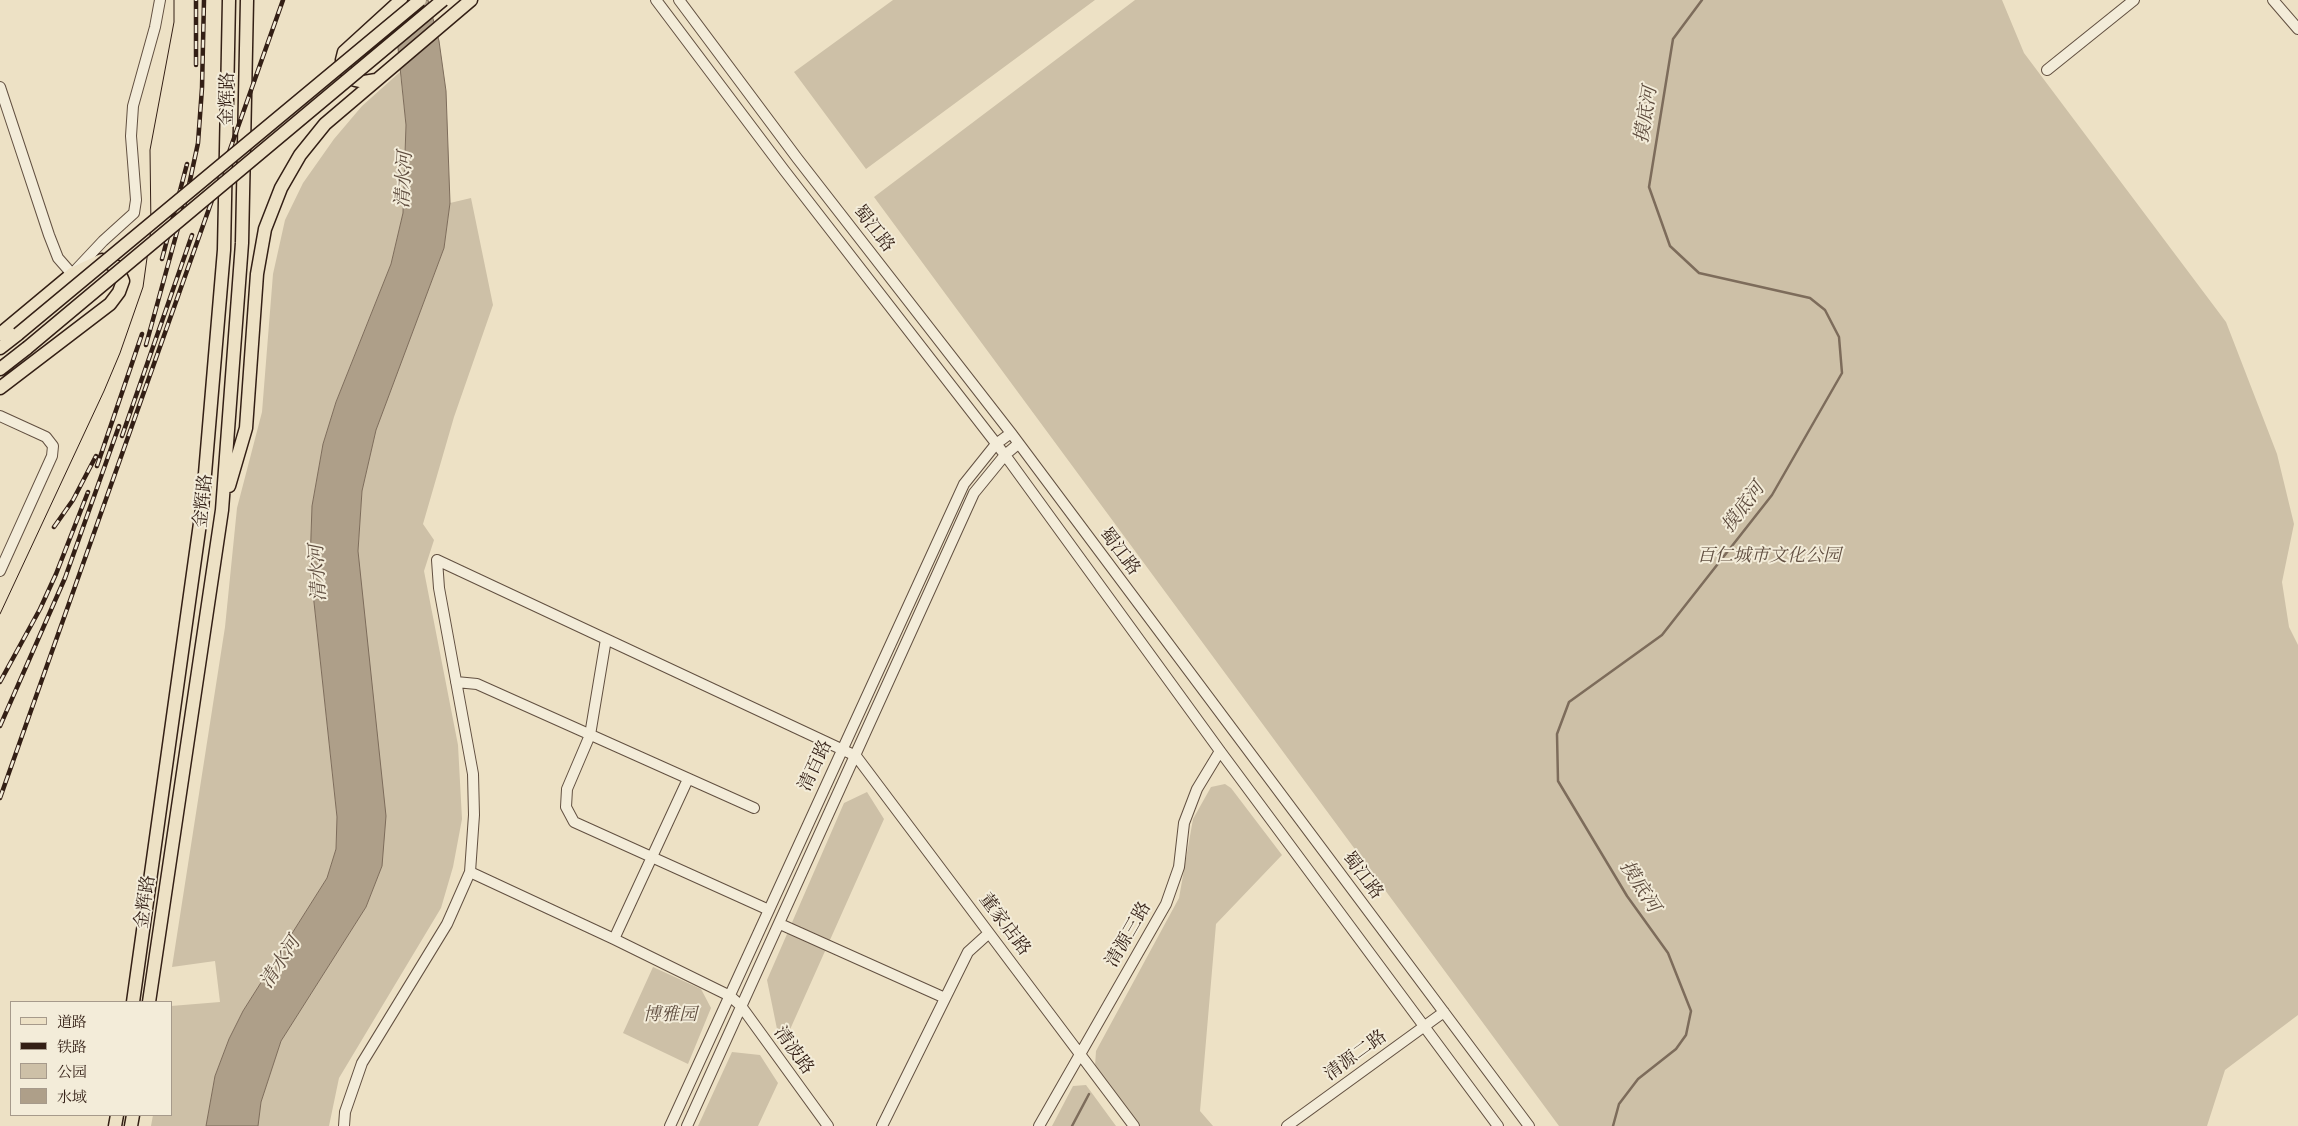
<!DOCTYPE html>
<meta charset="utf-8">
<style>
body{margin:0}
#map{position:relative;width:2298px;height:1126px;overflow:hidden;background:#ede1c5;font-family:"Libre Bodoni","Noto Serif SC",serif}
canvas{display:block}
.legend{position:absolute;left:10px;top:1001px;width:162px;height:115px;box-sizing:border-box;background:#f3ecd9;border:1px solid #a69a8b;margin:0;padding:6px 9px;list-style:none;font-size:15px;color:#331f15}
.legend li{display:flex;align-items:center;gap:10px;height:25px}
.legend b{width:25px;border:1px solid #a69a8b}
</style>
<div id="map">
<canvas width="2298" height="1126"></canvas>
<ul class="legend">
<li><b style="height:6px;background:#ede1c5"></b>道路</li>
<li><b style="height:6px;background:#331f15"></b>铁路</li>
<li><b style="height:14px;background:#cdc0a7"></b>公园</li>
<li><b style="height:14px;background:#ae9f89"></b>水域</li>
</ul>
</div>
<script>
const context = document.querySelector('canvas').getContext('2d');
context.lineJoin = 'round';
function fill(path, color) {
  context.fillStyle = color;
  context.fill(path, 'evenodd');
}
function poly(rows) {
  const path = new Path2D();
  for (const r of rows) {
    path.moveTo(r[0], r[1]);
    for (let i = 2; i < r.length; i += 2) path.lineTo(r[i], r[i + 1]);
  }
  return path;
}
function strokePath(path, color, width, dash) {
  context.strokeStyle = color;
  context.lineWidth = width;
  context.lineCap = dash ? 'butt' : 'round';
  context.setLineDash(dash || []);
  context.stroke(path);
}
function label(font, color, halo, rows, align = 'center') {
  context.font = font + ' "Libre Bodoni","Noto Serif SC",serif';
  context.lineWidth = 4;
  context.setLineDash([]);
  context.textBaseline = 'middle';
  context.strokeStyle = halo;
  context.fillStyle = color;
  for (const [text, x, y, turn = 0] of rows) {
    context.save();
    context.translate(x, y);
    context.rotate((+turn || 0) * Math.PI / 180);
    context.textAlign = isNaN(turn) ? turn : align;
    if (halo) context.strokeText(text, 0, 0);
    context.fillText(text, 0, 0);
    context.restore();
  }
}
const green = poly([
 [893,0,1095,0,866,169,794,72],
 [1135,0,2002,0,2024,53,2226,322,2277,454,2294,524,2282,582,2289,627,2298,645,2298,1015,2225,1070,2207,1126,1559,1126,874,197],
 [400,72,406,125,403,213,391,264,336,402,323,444,312,506,310,565,337,817,336,849,327,878,243,1011,229,1039,215,1076,206,1126,151,1126,153,1115,171,1115,171,1006,220,1002,215,961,172,967,225,627,237,508,262,412,273,274,285,220,303,183,334,139,362,106],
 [471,198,493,305,454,417,423,524,434,540,424,571,458,745,462,819,453,867,441,908,339,1078,329,1126,258,1126,261,1102,281,1041,366,907,382,866,358,551,362,491,376,429,444,248,450,203],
 [1225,784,1231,788,1282,855,1216,924,1200,1111,1213,1126,1139,1126,1095,1066,1096,1051,1179,898,1193,819,1211,787],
 [867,792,884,819,788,1034,777,1029,767,980,844,803],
 [653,967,701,989,711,1008,688,1064,623,1033],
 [732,1052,760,1055,778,1083,758,1126,698,1126],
 [1086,1085,1116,1126,1052,1126,1073,1086]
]);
const water = poly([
 [393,0,428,0,439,41,446,91,450,203,444,248,376,430,362,491,358,551,386,816,382,866,366,907,281,1041,261,1102,258,1126,206,1126,215,1076,229,1039,243,1011,327,878,336,849,337,817,310,565,312,506,323,444,336,402,391,264,403,213,406,125,393,0]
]);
const stream = poly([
 [1072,1126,1089,1094],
 [1613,1126,1619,1104,1638,1079,1676,1049,1686,1035,1691,1011,1668,953,1627,896,1558,781,1557,734,1569,702,1662,635,1772,495,1842,373,1839,337,1825,310,1810,298,1699,273,1670,246,1649,187,1673,39,1702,0]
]);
const minor = poly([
 [656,0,784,170,1005,455,1220,751,1498,1126],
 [679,0,797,158,1011,433,1529,1126],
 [2273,0,2298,29],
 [2047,70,2134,0],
 [0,87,49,235,58,258,72,274,103,241,134,213,136,200,131,136,133,106,155,27,160,0],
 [0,416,46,437,53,446,52,456,0,571],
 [437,560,856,756,1134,1126],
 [606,639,590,735,567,789,566,807,574,822,769,910],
 [456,682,477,684,754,808],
 [470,872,614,939,730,996,741,1006,828,1126],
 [780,924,945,998],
 [614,939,688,779],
 [344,1126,345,1112,362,1063,447,924,470,872,474,815,473,774,439,588,437,560],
 [670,1126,964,484,996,444,1011,433],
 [687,1126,974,493,1005,455,1018,444],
 [882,1126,968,952,989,933],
 [1039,1126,1166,904,1179,867,1184,823,1197,789,1220,751],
 [1287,1126,1444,1012]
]);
const major = poly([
 [376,80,364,82,355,80,345,70,342,60,344,52,401,0],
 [0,334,72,274,102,260,117,267,123,281,119,292,110,304,0,388],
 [0,348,18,334],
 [0,369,27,348],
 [229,486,246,428,257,274,265,229,281,188,300,155,325,124,471,0],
 [133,1002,202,509,224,250,229,0],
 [149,1002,222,510,242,243,247,0],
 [115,1126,117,1115],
 [131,1126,133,1115]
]);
const tram = poly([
 [0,614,104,391,120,353,143,287,151,229,150,150,174,22,174,0]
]);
const rail = poly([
 [196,65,196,0],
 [162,259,187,164],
 [146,345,186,199,198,143,202,88,204,0],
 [122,436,192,235],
 [97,466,142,334],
 [54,527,73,500,96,456],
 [0,682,40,609,56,574,88,492],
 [0,726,65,578,119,426],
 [0,798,283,0]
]);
const majorBridge = poly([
 [18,334,420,0],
 [27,348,443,0]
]);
const streetNames = [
 ["金辉路",228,99,-89],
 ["蜀江路",873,229,52],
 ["金辉路",204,501,-84],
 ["蜀江路",1119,552,53],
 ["清百路",816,766,-65],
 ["蜀江路",1362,876,53],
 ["金辉路",146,902,-82],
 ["董家店路",1004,925,53],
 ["清源三路",1129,935,-60],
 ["清波路",793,1051,54],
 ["清源二路",1356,1056,-36]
];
const parkNames = [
 ["百仁城市文化公园",1769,557],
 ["博雅园",670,1016]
];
const waterNames = [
 ["摸底河",1647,115,-81],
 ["清水河",405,180,-87],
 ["摸底河",1744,508,-53],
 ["清水河",319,573,-93],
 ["摸底河",1639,887,57],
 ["清水河",281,963,-57]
];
fill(green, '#cdc0a7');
fill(water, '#ae9f89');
strokePath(water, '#7d6c5b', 1);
strokePath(stream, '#7d6c5b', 2.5);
strokePath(minor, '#625041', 12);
strokePath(major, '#331f15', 15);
strokePath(minor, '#f3ecd9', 10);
strokePath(major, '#ede1c5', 12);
strokePath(tram, '#331f15', 1);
strokePath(rail, '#331f15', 4.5);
strokePath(rail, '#f3ecd9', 2.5, [8]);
strokePath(majorBridge, '#331f15', 15, []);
strokePath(majorBridge, '#ede1c5', 12);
label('18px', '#331f15', '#f3ecd9', streetNames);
label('italic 18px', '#614f41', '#f3ecd9', parkNames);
label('italic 19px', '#5e4c3e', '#f3ecd9', waterNames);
</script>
